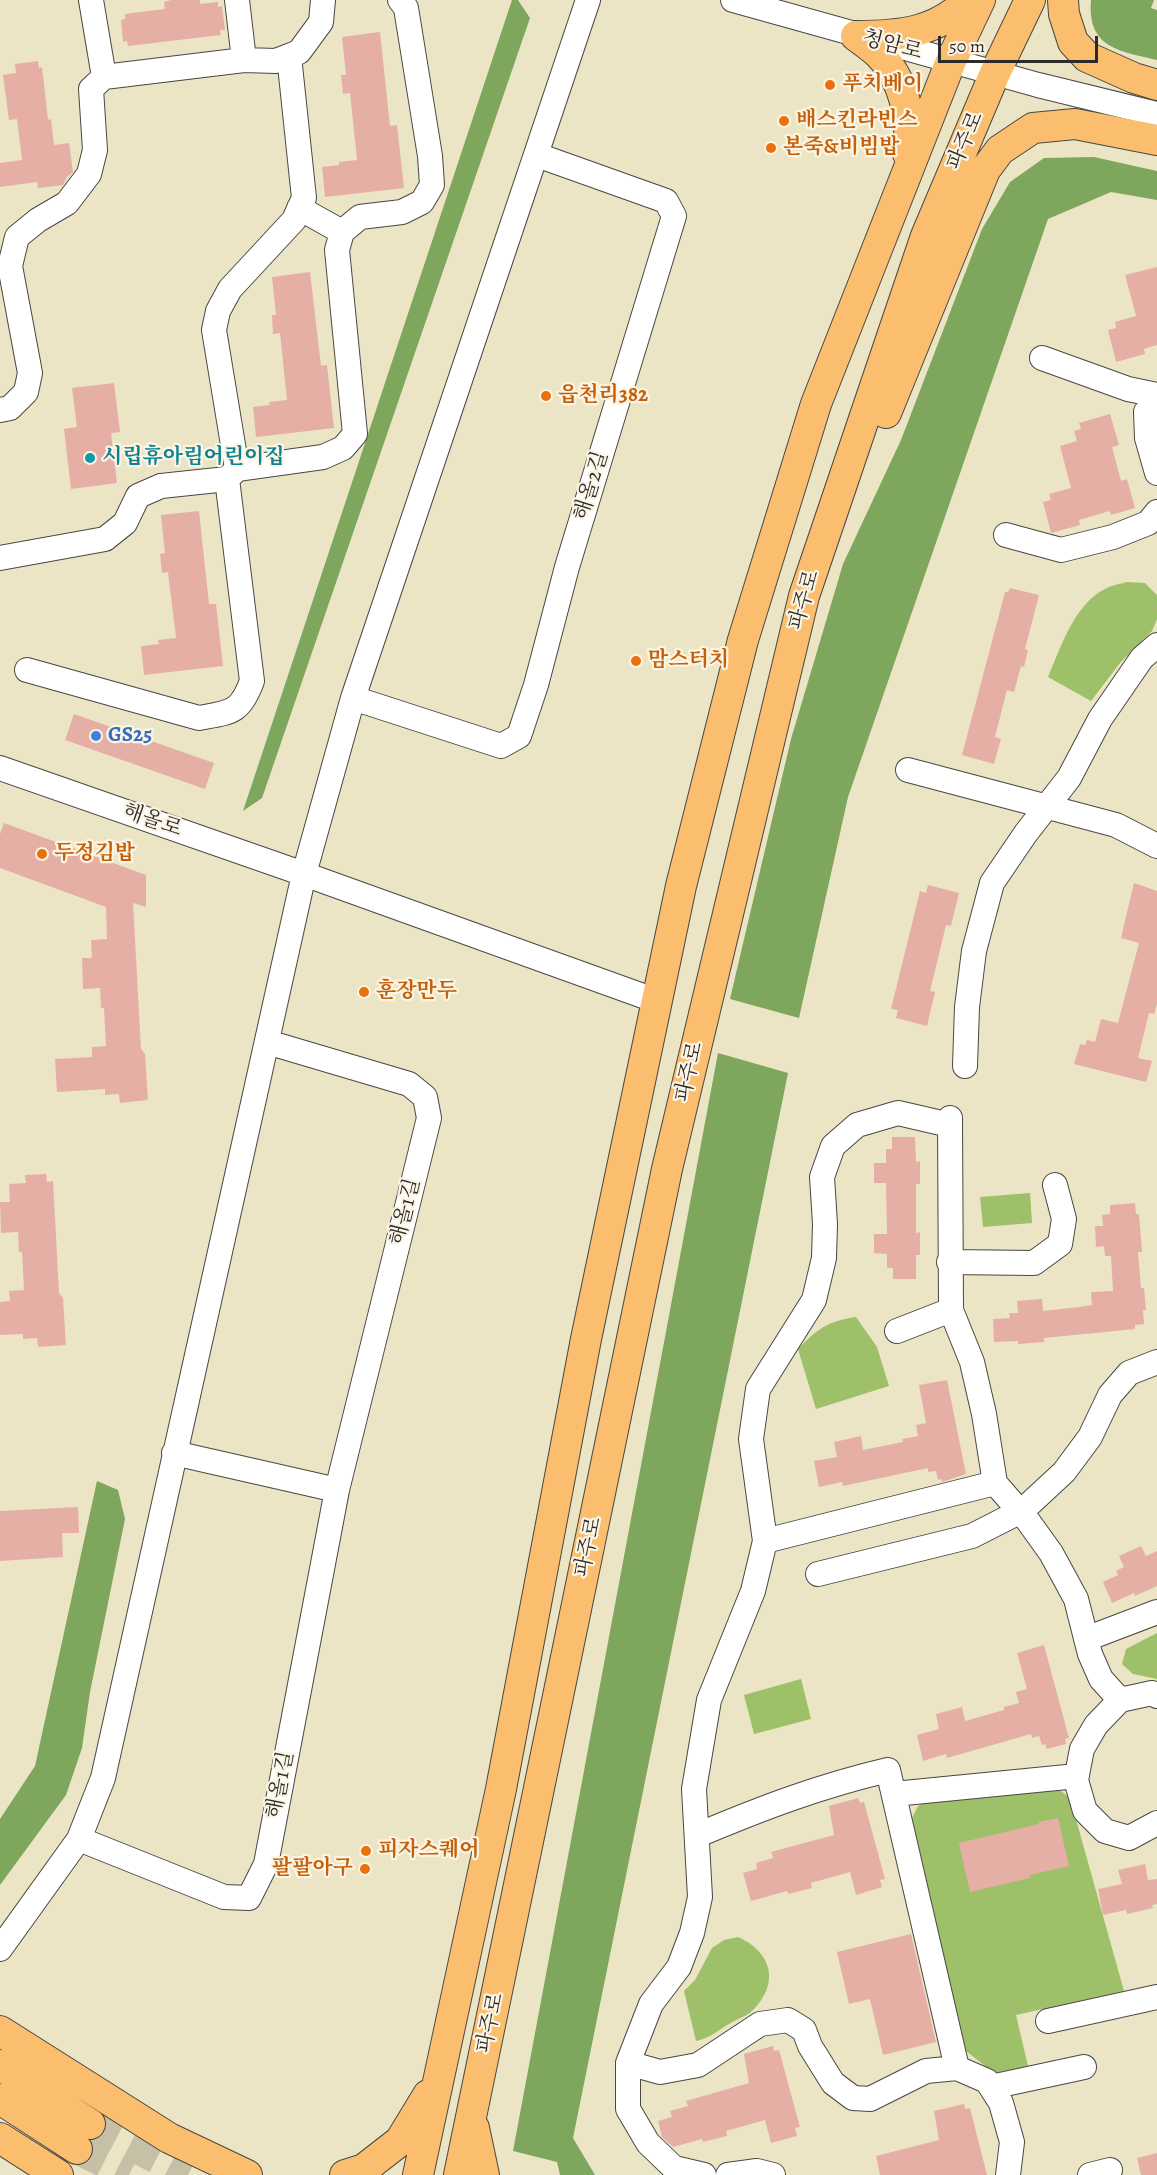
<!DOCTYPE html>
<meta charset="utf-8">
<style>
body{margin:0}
#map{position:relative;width:1157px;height:2175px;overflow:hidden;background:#ebe5c5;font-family:Alegreya,serif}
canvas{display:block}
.scale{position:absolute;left:938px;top:36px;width:160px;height:27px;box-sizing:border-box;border:3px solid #2b2b2b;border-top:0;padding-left:8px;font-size:18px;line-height:21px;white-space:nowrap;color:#2b2b2b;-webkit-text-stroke:4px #fcf5e5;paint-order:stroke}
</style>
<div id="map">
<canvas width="1157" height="2175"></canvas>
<div class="scale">50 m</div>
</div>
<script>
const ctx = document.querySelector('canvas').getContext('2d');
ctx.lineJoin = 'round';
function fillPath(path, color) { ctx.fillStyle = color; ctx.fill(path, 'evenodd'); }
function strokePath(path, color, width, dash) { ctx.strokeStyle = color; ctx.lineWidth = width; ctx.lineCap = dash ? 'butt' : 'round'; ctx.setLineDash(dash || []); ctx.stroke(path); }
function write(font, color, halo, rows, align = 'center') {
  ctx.font = font + ' Alegreya,"Noto Serif KR",serif'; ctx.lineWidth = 4.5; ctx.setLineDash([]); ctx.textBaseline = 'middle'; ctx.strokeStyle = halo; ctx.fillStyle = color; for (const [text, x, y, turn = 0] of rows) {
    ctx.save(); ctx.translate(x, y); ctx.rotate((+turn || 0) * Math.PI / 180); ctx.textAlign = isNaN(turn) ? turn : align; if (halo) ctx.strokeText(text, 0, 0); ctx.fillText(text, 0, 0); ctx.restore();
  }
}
const green = new Path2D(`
 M1127,582L1145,583L1157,595V619L1152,631L1120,663L1091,701L1048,677C1060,649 1075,603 1105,589C1112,585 1120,584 1127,582Z
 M1030,1193L1032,1223L983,1227L980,1197Z
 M856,1317L877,1347L889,1386L816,1409L798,1349C817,1329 828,1321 856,1317Z
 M1157,1633V1679L1133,1674L1122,1664L1126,1649Z
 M801,1679L811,1719L754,1734L744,1695Z
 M1057,1788L1070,1798L1124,1991L1016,2015L1028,2066L994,2073L966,2051L912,1818L918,1806L931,1800Z
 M738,1937C772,1952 780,1983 753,2010C746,2017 736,2019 729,2024C717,2031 710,2038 696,2041L684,1991L695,1980L712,1948L724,1940Z`);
const forest = new Path2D(`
 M512,0H518L530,18L262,798L243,811Z
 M1091,0H1154L1151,8L1157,10V60C1119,51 1087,48 1091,0Z
 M1094,157L1157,171V200L1111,192L1048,219L848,797L799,1018L730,999L791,739L843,564L901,440L982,229L1010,182L1044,158Z
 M718,1053L788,1073L573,2138L595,2175H560L557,2162L513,2151Z
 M97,1481L118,1490L125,1519L90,1692L82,1748L66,1795L0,1885V1819L35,1766Z`);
const building = new Path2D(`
 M171,0H200V4L218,2V7L222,6L225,30H220L221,35L128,46L127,41L123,42L121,20L125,19V14L165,9L164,2Z
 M380,32L390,126L397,125L404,188L325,197L322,167L339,165V162L357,160L350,93L343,94L341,75H346L342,37Z
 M38,61L39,68L42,67L48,120L51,119L54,145L69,143L73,172L67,177L63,185L38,188L37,182L0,187V163L22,160L17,119L9,120L3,75L16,73L15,64Z
 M1157,267V345L1144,349L1145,354L1116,362L1108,330L1116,328L1115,322L1136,316L1125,275Z
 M310,272L321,366L327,365L334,428L256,437L253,407L270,405L269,402L287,400L280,333L273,334L272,315H276L272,277Z
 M114,383L120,432L111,433L117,483L71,489L64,429L77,427L72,388Z
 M1110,414L1119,445L1112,447L1121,481L1127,479L1135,508L1111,515L1110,511L1079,520L1080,525L1051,533L1043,502L1051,500L1049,494L1071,488L1060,446L1077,441L1074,431L1081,429L1079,423Z
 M199,511L209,604H216L223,666L144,675L141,646L159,644L158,640L176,638L168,572L162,573L160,554L165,553L161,515Z
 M1010,588L1039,595L1025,649L1028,650L1024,667L1021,666L1014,692L1007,690L995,737L1001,739L994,764L962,755L1005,592H1008Z
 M74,714L214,763L205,789L65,740Z
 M4,823L146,875V907L133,903L141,1049L145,1054L148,1100L120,1103L119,1094L105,1095V1089L57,1092L55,1059L92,1057V1047L106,1046L104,1008H101L100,988L83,989L82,958H92L91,940L107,939L106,907L0,868V834Z
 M1134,883L1157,891V1004L1154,1014L1149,1013L1138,1058L1152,1061L1146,1082L1074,1064L1080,1044L1085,1045L1087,1040L1095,1042L1101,1019L1118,1023L1139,943L1121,938Z
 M928,885L959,893L951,926L946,925L930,991L935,992L927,1026L896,1018L898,1010L891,1009L920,891L926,893Z
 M892,1137H915L916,1162L920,1161V1184H916V1233L920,1232V1255H916V1279H893V1268H887V1254L874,1253V1234H887L886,1183H874V1163H886V1149H892Z
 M46,1174L47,1182L53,1181L59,1293L63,1298L66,1345L38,1347L37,1338L23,1339V1334L0,1335V1302L10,1301L9,1291L24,1290L22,1252H19L18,1232L1,1233L0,1202H10L9,1184L26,1183L25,1175Z
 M1135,1203L1136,1214H1139L1142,1252H1138L1141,1288H1144L1146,1310H1143L1144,1324L1135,1325V1329L1044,1338V1342L1018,1344V1341L994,1342L993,1319L1010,1318L1009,1313H1018L1017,1301L1042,1299L1043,1311L1079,1307L1092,1305L1091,1292L1113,1291L1111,1256H1105L1104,1246L1096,1247L1095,1226H1103L1102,1215L1110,1214V1205Z
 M947,1380L966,1474L942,1482V1479L938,1480L936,1471L928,1472V1468L843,1486L842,1482L819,1487L814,1461L837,1457L834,1442L861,1436L863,1450L903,1442L902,1439L918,1436L916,1425L926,1423L919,1385Z
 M78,1507L79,1533H62L63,1557L0,1561V1511Z
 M1141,1546L1146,1556L1157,1551V1586L1135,1596L1134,1593L1112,1603L1103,1582L1118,1575L1116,1571L1124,1567L1119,1556Z
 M1044,1645L1069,1738L1065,1739L1066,1744L1047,1749L1045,1744L1042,1745L1039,1736L1032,1738L1031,1734L947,1758L946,1754L923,1761L917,1735L939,1729L936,1714L962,1707L965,1721L1004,1710V1707L1019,1703L1016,1692L1027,1689L1017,1653Z
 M858,1798L860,1803L864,1802L885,1879L880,1880L882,1887L856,1895L850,1872L811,1883L812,1888L788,1894L787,1891L751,1901L743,1873L757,1869L756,1863L773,1858L771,1852L834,1835L829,1806Z
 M1058,1818L1069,1866L1030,1875V1878L970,1892L959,1843L1039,1824V1822Z
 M1145,1864L1148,1880L1157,1879V1904L1152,1905L1153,1908L1127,1914L1126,1910L1103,1915L1098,1889L1122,1884L1118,1870Z
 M911,1934L936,2042L883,2055L870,1999L849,2004L837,1952Z
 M773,2046L774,2051L779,2050L800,2127L795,2128L797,2136L771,2143L765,2120L726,2131L727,2136L703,2142L702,2139L673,2147L662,2137L658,2121L672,2117L670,2111L688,2106L686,2101L749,2083L744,2054Z
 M964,2104L965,2109L970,2108L987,2175H880L876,2156L939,2140L934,2111Z
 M1157,2153V2175H1141L1137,2158Z`);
const majorTunnel = new Path2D(`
 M90,2124L188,2175
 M77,2149L129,2175`);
const minor = new Path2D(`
 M91,0L104,77
 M237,0L244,60
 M733,0L1038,85L1157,114
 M299,208L342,232
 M1042,358L1128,389L1157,395
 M0,410L10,408L26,392L30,373L10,266L17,237L38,220L67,203L89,174L95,150L91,89L104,77L244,60L276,61L289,56L299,52L321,22L323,0
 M1146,412L1147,438L1157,473
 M237,469L214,330L218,311L230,289L294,220L304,198L289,56
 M1006,535L1061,550L1113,537L1148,523L1157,512
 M0,558L105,539L125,523L138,496L161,486L227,479L237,469L323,457L343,448L355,434L337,250L342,232L360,217L402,212L422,202L432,185L430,156L406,8L400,0
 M27,670L199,718C232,712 240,713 252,681L227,479
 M353,698L501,746L519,736L536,685L567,567L674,216L666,201L537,155
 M0,768L304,874L657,1001
 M908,770L1116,825L1157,846
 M965,1066L967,1007L974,951L992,883L1026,833L1069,778L1100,719L1142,658L1157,645
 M950,1118L951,1310L972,1362L984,1414L995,1483L1028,1521L1051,1553L1076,1599L1090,1654L1101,1679L1120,1700
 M949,1262L1034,1263L1060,1244L1064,1219L1055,1185
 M897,1331L951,1310
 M174,1453L337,1490
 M765,1541L995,1483
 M818,1574L972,1536L1023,1510L1064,1472L1090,1437L1110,1395L1129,1373L1157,1362
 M1086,1639L1157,1612
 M1157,1696L1152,1693L1120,1700L1096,1725L1082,1749L1076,1780L1085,1811L1105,1831L1129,1838L1157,1823
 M894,1794L1077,1776
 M698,1835C762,1808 820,1786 888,1770L957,2068
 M79,1839L224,1897L249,1898L266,1864L337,1490L429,1118L425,1097L409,1084L267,1042
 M0,1949L79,1839L103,1778L304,874L353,698L588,0
 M1048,2021L1157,1997
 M628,2063L660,2072L698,2065L760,2024L788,2020L804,2030L810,2046L833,2083L853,2098L870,2099L926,2071L957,2068L987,2081L1001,2103L1012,2142L1008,2175
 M991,2087L1084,2067
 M704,2175L674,2168L648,2143L628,2109V2063L651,2004L679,1967L692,1933L700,1897L694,1789L709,1700L753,1591L765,1541L751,1439L758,1389L814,1300L824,1258L825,1224L822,1177L833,1146L857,1125L898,1113L950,1125
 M728,2175L757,2171L773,2175
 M1090,2175L1110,2170`);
const major = new Path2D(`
 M1063,0L1064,14L1073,42L1087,57L1134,78L1157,85
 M856,36C863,41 871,47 878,53C904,79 913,119 908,154
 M856,36C900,36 936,33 969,0
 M886,413L985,170L1000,150L1033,128L1075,124L1157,140
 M0,2031L169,2138L247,2175
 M0,2065L90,2124
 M0,2099L77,2149
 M474,2128L484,2175
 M0,2138L58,2175
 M345,2175L364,2169L400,2141L428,2095
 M418,2175L501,1789L586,1339L681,886L743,640L816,404L951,61L980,0
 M459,2175L667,1169L804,596L926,236L995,73L1030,0`);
const markers = [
 [830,85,6,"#e8710a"],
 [784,121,6,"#e8710a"],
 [771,148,6,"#e8710a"],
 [546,396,6,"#e8710a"],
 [90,458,6,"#0f9aa8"],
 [636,661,6,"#e8710a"],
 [96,736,6,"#3f7fe0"],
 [42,854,6,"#e8710a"],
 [364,992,6,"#e8710a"],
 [366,1851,6,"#e8710a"],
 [365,1869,6,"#e8710a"]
];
const streetNames = [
 ["청암로",892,46,15],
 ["파주로",966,141,-67],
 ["해올2길",592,486,-73],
 ["파주로",805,600,-74],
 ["해올로",152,821,19],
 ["파주로",690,1072,-77],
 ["해올1길",406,1212,-76],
 ["파주로",589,1547,-78],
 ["해올1길",281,1785,-79],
 ["파주로",491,2023,-78]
];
const foodNames = [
 ["푸치베이",842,85],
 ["배스킨라빈스",796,121],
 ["본죽&비빔밥",783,148],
 ["읍천리382",558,396],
 ["맘스터치",648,661],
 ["두정김밥",54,854],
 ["훈장만두",376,992],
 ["피자스퀘어",378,1851],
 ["팔팔아구",353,1869,"right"]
];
const cultureNames = [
 ["시립휴아림어린이집",102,458]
];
const shopNames = [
 ["GS25",108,736]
];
fillPath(green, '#9dc069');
fillPath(forest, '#7ea65d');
fillPath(building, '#e6afa5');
strokePath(majorTunnel, '#c5c0a6', 30, [30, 15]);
strokePath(minor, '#484742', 26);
strokePath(major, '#484742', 32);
strokePath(minor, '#fff', 24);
strokePath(major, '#fabe6e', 30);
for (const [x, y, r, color] of markers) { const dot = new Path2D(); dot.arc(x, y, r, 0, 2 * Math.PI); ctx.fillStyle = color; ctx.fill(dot); strokePath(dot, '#fcf5e5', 2); }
write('21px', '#2b2b2b', '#fcf5e5', streetNames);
write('bold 21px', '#c56008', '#fcf5e5', foodNames, 'left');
write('bold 21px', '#0d838f', '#fcf5e5', cultureNames, 'left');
write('bold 21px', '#366cbe', '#fcf5e5', shopNames, 'left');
</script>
